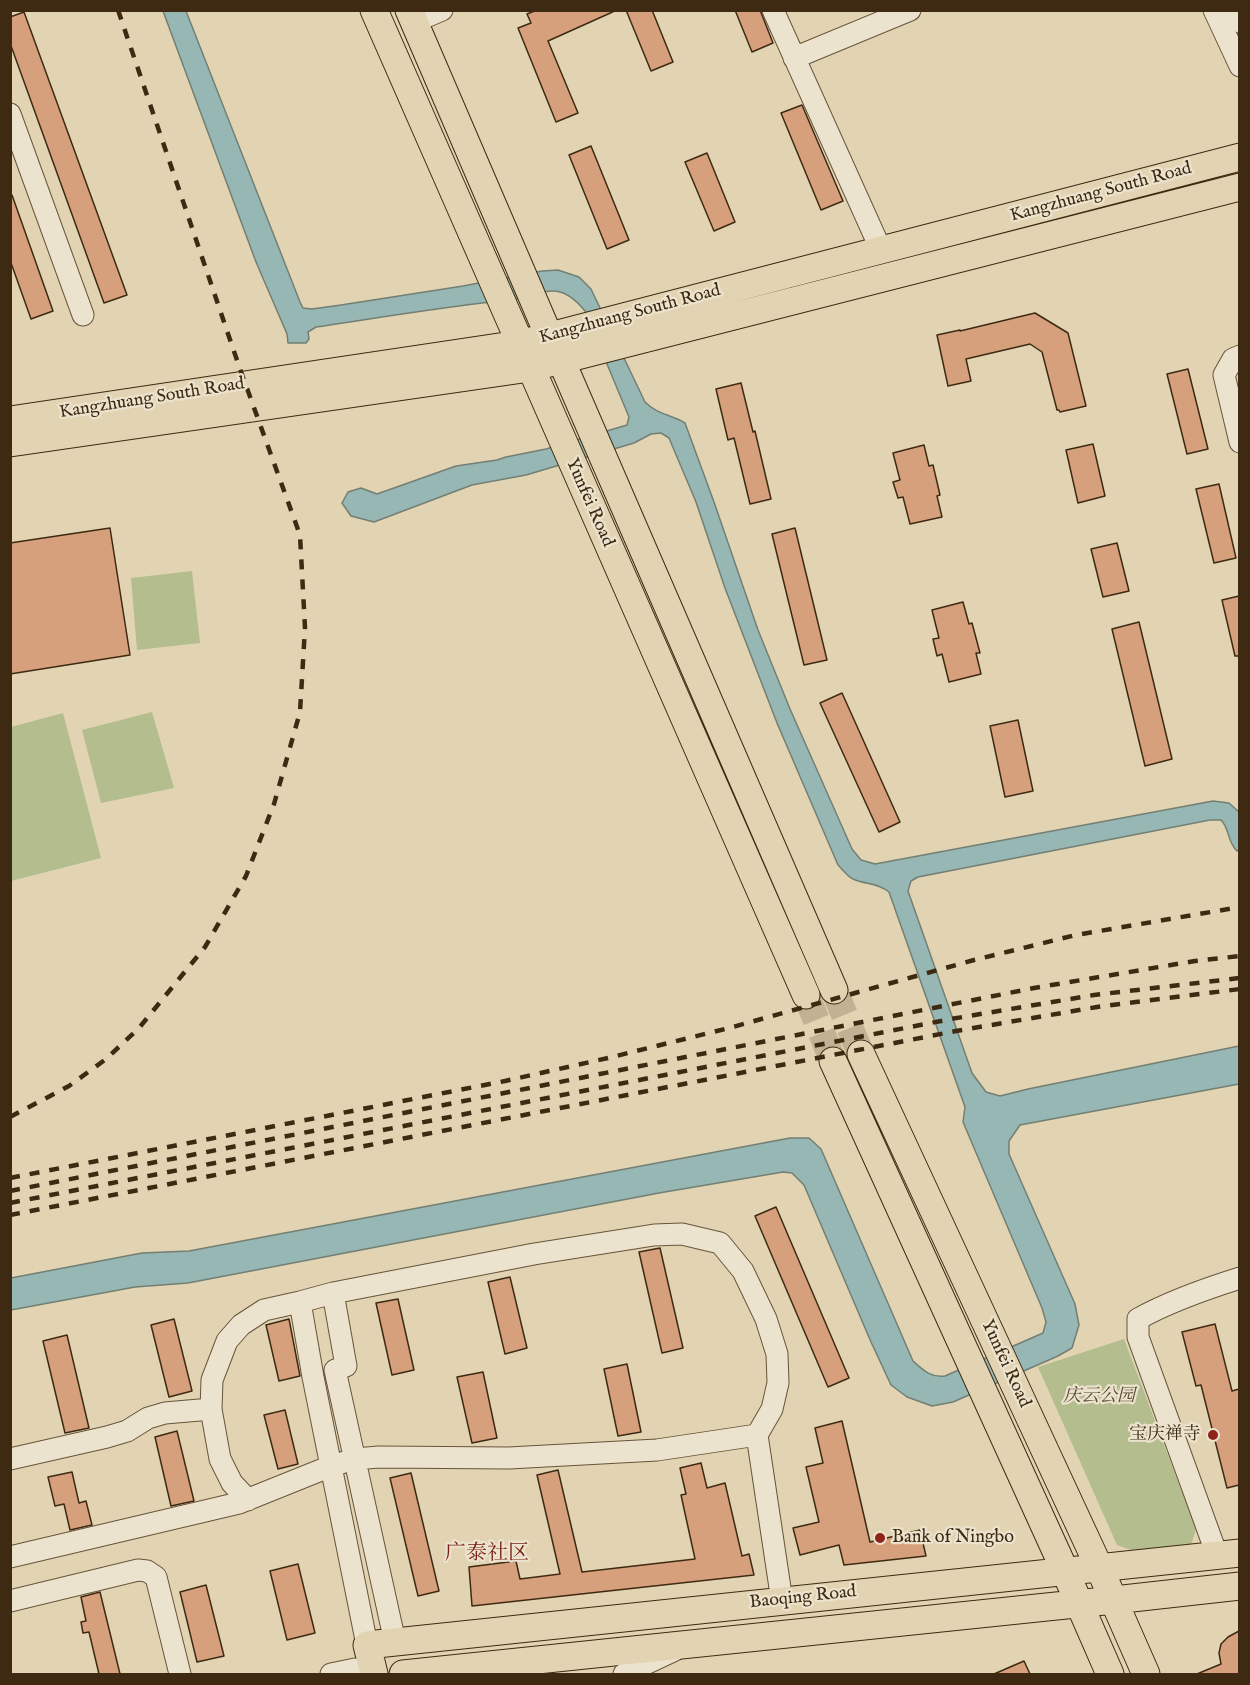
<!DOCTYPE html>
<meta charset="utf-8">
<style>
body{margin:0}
#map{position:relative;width:1250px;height:1685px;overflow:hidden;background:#e2d4b3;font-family:"IM FELL English",serif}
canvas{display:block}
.frame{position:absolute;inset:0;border:12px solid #3e2a12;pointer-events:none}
</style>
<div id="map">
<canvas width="1250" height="1685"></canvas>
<div class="frame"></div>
</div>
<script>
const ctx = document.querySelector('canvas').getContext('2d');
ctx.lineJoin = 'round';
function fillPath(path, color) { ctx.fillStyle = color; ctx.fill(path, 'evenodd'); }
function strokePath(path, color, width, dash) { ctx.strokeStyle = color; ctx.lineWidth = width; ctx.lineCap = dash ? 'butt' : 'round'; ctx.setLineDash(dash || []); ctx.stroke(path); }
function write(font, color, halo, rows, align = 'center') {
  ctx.font = font + ' "IM FELL English","Noto Serif SC",serif'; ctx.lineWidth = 4.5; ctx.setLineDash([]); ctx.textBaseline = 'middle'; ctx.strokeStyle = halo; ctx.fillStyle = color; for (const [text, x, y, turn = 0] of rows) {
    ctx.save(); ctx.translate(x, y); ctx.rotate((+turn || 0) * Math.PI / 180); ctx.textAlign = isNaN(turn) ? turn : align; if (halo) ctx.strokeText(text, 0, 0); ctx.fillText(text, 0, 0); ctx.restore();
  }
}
const green = new Path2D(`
 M192,571L200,643L137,650L131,578Z
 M152,712L174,788L101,803L82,730Z
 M63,713L101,858L11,881V727Z
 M1124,1339L1196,1529L1191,1545L1131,1550L1117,1545L1038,1367Z`);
const water = new Path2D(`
 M163,11H186L300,302L303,308L312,309L341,305L463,286L542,271L558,270L579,277L591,289L645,402C658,415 670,414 685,423L714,502L758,630L790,709L852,849L861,860L875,864L1213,801L1229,803L1239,812V850L1237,851C1227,842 1230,829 1221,820H1210L918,877L911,881L908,891L972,1073L986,1092L1000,1096L1028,1089L1239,1046V1084L1020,1125L1009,1141V1154L1075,1304L1079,1325L1072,1348L1058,1356L953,1402L932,1406L907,1397L891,1385L871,1342L804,1185L792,1173L783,1172L659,1193L188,1283L135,1287L11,1310V1278L142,1253L189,1251L790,1138H809L821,1149L913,1361C923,1370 931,1378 945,1376L1043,1333L1046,1322L1042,1308L963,1122L965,1107L889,892C876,882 866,885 853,879C847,876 843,870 838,865L777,723L725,588L696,502L669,438L661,433L651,434L634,443L526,475L472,485L374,522L351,516L342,503L348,492L361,488L377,494L456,466L497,460L506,457L546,449L627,425L629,417L585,311C577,301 565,290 551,291C539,292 528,297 516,299C449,306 383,317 316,327L308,332L309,339L306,343H288L287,334L256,262Z`);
const building = new Path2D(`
 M537,10H617L548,41L578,113L556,122L518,28L531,23L527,14Z
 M626,10H652L673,62L651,71Z
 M735,10H760L773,43L752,52Z
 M24,12L127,295L104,303L10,43V17Z
 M802,105L843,201L821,210L781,113Z
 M591,146L629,240L607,249L569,155Z
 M707,153L735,222L714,231L685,162Z
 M10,195H12L53,311L31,319L10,260Z
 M1035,313L1068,333L1086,406L1060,412L1059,410H1057L1042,352L1030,344L966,359L971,381L948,386L937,335L960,330V331Z
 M1188,369L1208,449L1187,454L1167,374Z
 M741,383L753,432L755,431L771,499L750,504L734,438L728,440L716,389Z
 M1093,444L1105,496L1078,503L1066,450Z
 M924,445L929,466L933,465L940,495L937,496L942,517L910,524L903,497L898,498L893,482L900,480L893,453Z
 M1219,484L1236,558L1214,563L1196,489Z
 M110,528L130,655L10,674V543Z
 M795,528L827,660L804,665L772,534Z
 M1117,543L1129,591L1103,597L1091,549Z
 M1239,596V656H1235L1222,600Z
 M963,602L969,624L972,623L980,653H976L981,674L949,682L942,654L937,656L933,639L939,638L932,610Z
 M1139,622L1172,759L1145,766L1112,629Z
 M842,693L900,822L879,832L820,703Z
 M1018,720L1033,791L1005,797L990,726Z
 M776,1207L849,1378L828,1387L755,1216Z
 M660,1248L683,1348L662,1353L639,1252Z
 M510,1277L527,1348L505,1354L488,1282Z
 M398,1299L414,1370L392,1375L376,1303Z
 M174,1319L192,1391L169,1397L151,1325Z
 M289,1319L300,1376L279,1381L266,1325Z
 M1215,1324L1232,1391L1239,1389V1485L1227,1488L1201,1385L1196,1386L1182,1332Z
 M67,1335L89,1428L65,1433L43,1341Z
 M627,1364L641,1432L618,1436L604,1369Z
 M483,1372L497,1438L472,1443L457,1377Z
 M285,1410L298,1464L278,1469L264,1415Z
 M842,1421L870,1542L920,1530L926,1556L844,1565L839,1545L800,1555L793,1528L819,1522L806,1467L823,1463L815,1428Z
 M177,1431L194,1501L171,1506L155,1437Z
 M701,1463L707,1488L725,1483L742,1556L749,1554L754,1575L472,1606L469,1567L516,1561L520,1579L560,1574L537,1475L558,1470L582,1572L695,1559L681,1495L686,1494L680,1468Z
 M72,1472L79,1503L86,1501L92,1525L70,1530L64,1504L55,1506L48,1477Z
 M411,1473L439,1591L418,1596L390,1478Z
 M298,1564L315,1633L287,1640L270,1571Z
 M206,1585L224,1656L197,1662L180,1592Z
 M100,1592L120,1674H99L89,1632L83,1633L81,1622L86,1621L81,1597Z
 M1239,1631V1674H1197L1221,1664L1219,1653L1221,1644L1228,1637Z
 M1024,1661L1030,1674H994Z`);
const majorTunnel = new Path2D(`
 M834,990L861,1054
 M806,995L833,1061`);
const minor = new Path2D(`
 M773,10L881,250
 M1214,10L1240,66
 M1234,10L1240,22
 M414,22L442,10
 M794,58L910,10
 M10,114L83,315
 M1240,356L1233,359L1224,375L1240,442
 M333,1293L534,1254L654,1235L682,1234L720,1243L743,1271L766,1319L777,1354L778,1383L772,1409L757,1435L782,1601
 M10,1459L107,1437L127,1431L148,1418L165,1413L211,1409
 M248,1500L232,1483L220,1459L211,1409L212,1380L227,1341L241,1325L264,1310L300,1302
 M1217,1555L1138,1337V1319C1170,1301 1205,1289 1240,1278
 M10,1557L239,1503L331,1466L355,1459L379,1457L509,1458L657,1450L757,1435
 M10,1601L138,1570L147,1571L156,1577L180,1674
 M367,1645L313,1377L300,1302L333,1293L346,1366L335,1370L395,1642
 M331,1674L355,1669L370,1674
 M624,1674L675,1650`);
const major = new Path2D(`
 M374,10L806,995
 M409,10L549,336L561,360L834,990
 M10,420L519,344L1240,157
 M10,443L530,368L1240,187
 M861,1054L1099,1567L1146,1674
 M833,1061L1065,1571L1110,1674
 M374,1674L367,1645L1240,1553
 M403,1674L1114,1600L1240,1586`);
const rail = new Path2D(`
 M10,1117L69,1086L106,1059L139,1028L205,947L246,876L274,804L300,712L305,628L300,535L240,369L118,10
 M10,1178L505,1081L608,1058L729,1028L974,960L1076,935L1240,907
 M10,1191L1034,988L1195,961L1240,956
 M10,1203L951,1019L1094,995L1240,978
 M10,1215L956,1031L1097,1007L1240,989`);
const markers = [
 [1213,1435,6,"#8f2418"],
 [880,1538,6,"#8f2418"]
];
const streetNames = [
 ["Kangzhuang South Road",1101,193,-15],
 ["Kangzhuang South Road",630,315,-15],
 ["Kangzhuang South Road",152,399,-9],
 ["Yunfei Road",589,503,66],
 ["Yunfei Road",1005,1364,65],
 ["Baoqing Road",803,1598,-6]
];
const parkNames = [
 ["庆云公园",1099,1397]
];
const poiNames = [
 ["宝庆禅寺",1201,1435],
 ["Bank of Ningbo",892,1538,"left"]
];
const quarterNames = [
 ["广泰社区",487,1555]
];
fillPath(green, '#b3bd8d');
fillPath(water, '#96b7b4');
strokePath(water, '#737f73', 1.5);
fillPath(building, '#d6a07c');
strokePath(building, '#3e2a12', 1.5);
strokePath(majorTunnel, '#c1b293', 27, [27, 14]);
strokePath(minor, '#67543a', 23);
strokePath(major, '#3e2a12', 29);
strokePath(minor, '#ece3ce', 21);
strokePath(major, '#e2d4b3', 27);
strokePath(rail, '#3e2a12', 4.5, [10, 10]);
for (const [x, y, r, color] of markers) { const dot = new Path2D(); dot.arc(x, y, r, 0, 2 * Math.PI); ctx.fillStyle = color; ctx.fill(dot); strokePath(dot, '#ece3ce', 2); }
write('18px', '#3e2a12', '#ece3ce', streetNames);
write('italic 18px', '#55472b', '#ece3ce', parkNames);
write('18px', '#3e2a12', '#ece3ce', poiNames, 'right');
write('21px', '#7a1f14', '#ece3ce', quarterNames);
</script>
